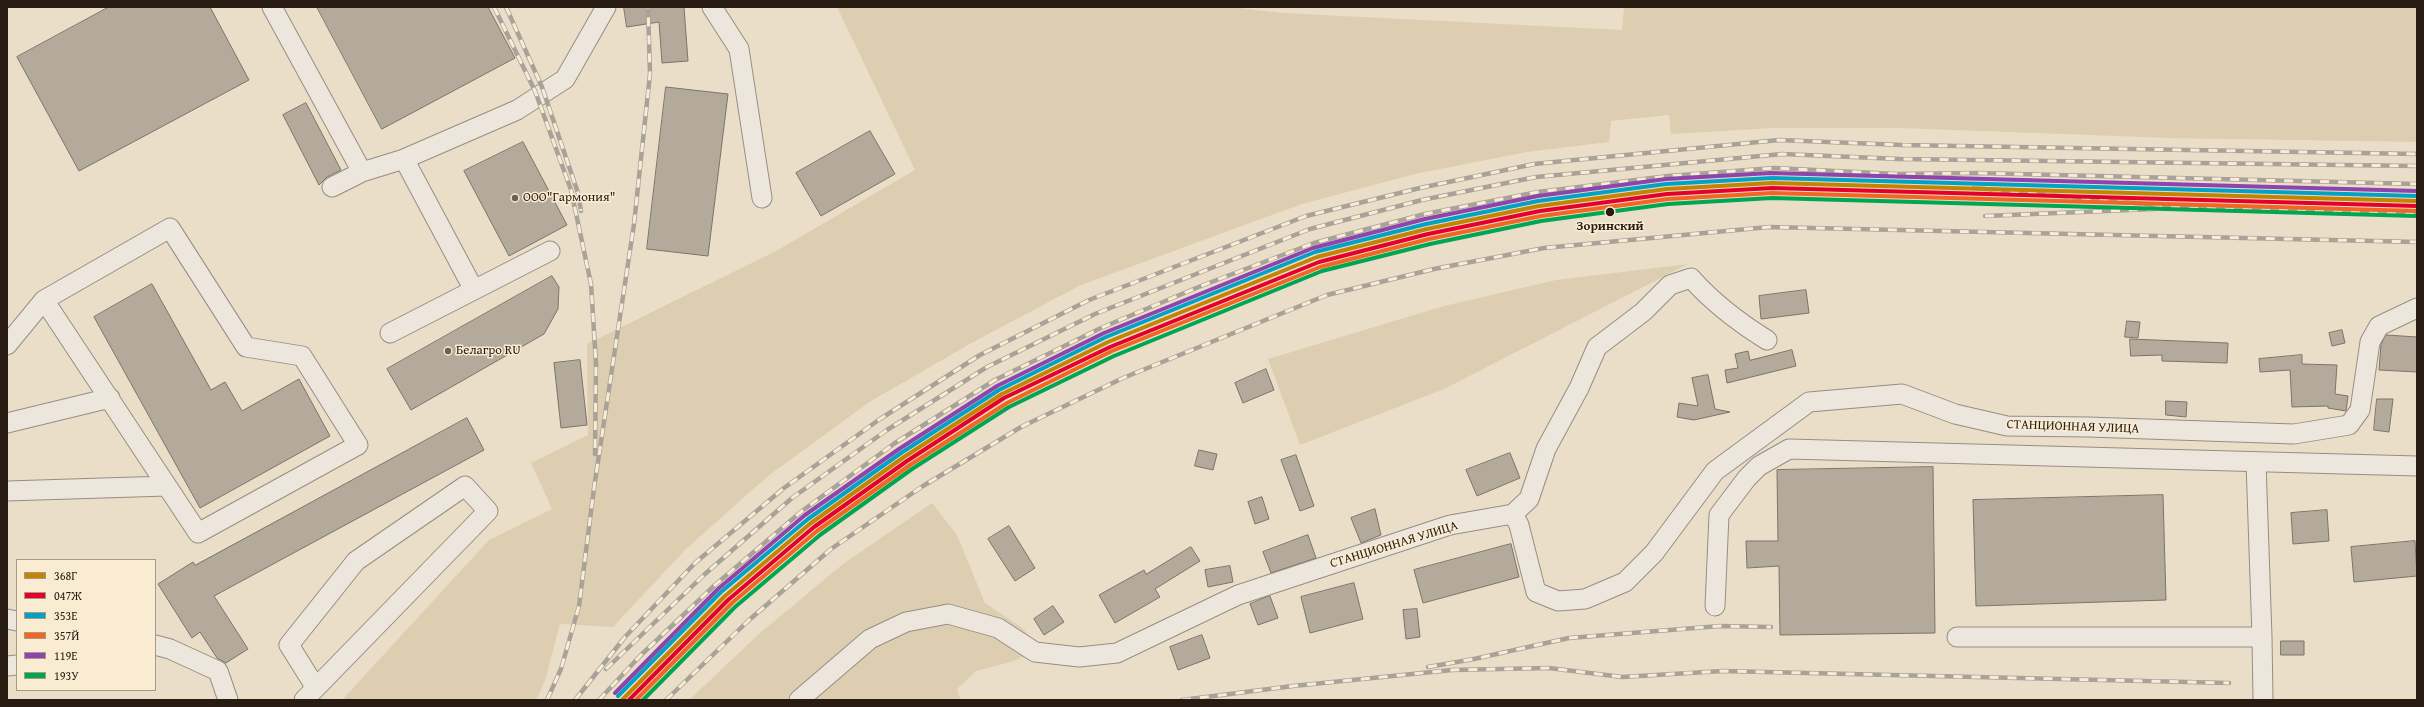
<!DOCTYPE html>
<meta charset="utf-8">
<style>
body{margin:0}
#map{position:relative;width:2424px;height:707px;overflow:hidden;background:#eadec9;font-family:"Gentium Book Plus",serif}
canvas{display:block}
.frame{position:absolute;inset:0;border:8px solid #281c12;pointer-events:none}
.legend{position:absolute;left:16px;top:559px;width:140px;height:132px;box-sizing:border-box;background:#faecd3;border:1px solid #a69986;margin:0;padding:5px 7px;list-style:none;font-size:12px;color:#281c12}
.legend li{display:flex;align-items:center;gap:8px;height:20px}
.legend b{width:20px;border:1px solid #a69986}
</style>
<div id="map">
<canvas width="2424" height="707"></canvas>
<div class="frame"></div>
<ul class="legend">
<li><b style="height:5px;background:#c38404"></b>368Г</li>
<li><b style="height:5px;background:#e4002b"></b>047Ж</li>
<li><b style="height:5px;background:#02a2c5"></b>353Е</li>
<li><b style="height:5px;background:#f26522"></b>357Й</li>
<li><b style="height:5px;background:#8e44ad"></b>119Е</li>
<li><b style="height:5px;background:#00a651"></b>193У</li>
</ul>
</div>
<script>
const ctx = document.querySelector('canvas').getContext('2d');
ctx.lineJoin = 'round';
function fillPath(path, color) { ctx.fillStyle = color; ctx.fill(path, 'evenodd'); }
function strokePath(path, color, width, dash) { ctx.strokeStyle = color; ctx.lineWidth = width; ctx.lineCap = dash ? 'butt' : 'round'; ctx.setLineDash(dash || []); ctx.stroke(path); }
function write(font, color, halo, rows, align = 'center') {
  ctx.font = font + ' "Gentium Book Plus",serif'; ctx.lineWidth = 3; ctx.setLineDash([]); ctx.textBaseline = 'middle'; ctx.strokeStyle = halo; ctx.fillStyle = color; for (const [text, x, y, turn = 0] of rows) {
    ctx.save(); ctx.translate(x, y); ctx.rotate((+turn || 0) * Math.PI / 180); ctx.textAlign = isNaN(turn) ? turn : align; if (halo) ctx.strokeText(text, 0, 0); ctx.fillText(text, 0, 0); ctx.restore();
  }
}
const green = new Path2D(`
 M837,7H1229L1283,13L1622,30L1624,7H2417V142L2170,138L1900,128H1774L1671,134L1669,115L1611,121L1609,142L1527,152L1415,174L1302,204L1081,285L975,341L871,401L768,476L685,550L613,627L560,624L545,681L536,700H342L489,540L552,509L531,463L588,435L587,344L778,250L915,170Z
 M1688,264L1444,389L1300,445L1268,359L1444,306L1556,280Z
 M932,503L957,535L985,603L1021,627L1041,648L1014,661L976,671L957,689L961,700H689L759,634L843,564Z`);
const building = new Path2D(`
 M109,7H210L249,80L79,171L17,57Z
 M317,7H488L515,58L382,129Z
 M624,7H684L688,61L662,63L659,22L627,27Z
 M666,87L728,94L708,256L647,249Z
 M306,103L341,170L327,177L319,185L283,115Z
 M870,131L895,174L821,216L796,173Z
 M523,142L567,225L509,256L464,171Z
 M552,276L559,287L558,309L544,334L411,410L387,369Z
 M152,284L211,390L225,382L242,411L299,379L330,436L200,508L94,317Z
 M1806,290L1809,313L1761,319L1759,296Z
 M2127,321L2140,322L2138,338L2125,337Z
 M2342,330L2345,343L2332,346L2329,333Z
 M2386,335L2417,337V372L2379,370L2381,345Z
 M2130,339L2228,343L2227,363L2162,361V355L2131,356Z
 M1792,350L1796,366L1727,383L1725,370L1738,368L1735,354L1748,351L1750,360Z
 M2302,355V364L2337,365L2335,394L2348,396L2346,411L2328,408V406L2292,407L2290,370L2260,372L2259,359Z
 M580,360L587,425L561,428L554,363Z
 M1266,369L1274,390L1243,403L1235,383Z
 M1708,375L1715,409L1730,412L1694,420L1677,417L1679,403L1698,406L1692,378Z
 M2377,399H2393L2389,432L2374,430Z
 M2166,401L2187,402L2186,417L2166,415Z
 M467,418L484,450L214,596L248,649L226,663L217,658L200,632L192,638L158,584L193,562L195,565Z
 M1199,450L1217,454L1213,470L1195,466Z
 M1510,453L1520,478L1477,496L1466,470Z
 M1296,455L1314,506L1300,511L1281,460Z
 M1933,467L1935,633L1780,635L1779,566L1747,568L1746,541H1778L1777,470Z
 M2163,495L2166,600L1976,606L1973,500Z
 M1262,497L1269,519L1255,524L1248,502Z
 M1375,509L1381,535L1361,543L1351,518Z
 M2327,510L2329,541L2293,544L2291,513Z
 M1009,526L1035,568L1015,581L988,539Z
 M1308,535L1316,558L1271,573L1263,552Z
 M2415,541L2417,576L2354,582L2351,547Z
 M1511,544L1519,577L1423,603L1414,570Z
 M1191,547L1200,561L1155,589L1160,597L1115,623L1099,595L1144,570L1146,574Z
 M1230,566L1233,582L1208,587L1205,570Z
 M1354,583L1363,619L1310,633L1301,597Z
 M1270,596L1278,618L1258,625L1250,604Z
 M1053,606L1064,622L1044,635L1034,619Z
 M1417,609L1420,637L1406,639L1403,610Z
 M1202,635L1210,658L1178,670L1170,647Z
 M2281,641H2304V655H2281Z`);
const minor = new Path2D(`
 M272,7L362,172
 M712,7L739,49L762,198
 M404,159L474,290
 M332,187L362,172L404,159L517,110L565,79L606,7
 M170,228L246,347L302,356L358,445L198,533L44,300Z
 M390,333L550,251
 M7,345L44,300
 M7,423L110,398
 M7,491L167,486
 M1513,514L1529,499L1546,449L1579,388L1597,347L1643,312L1670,285L1691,278C1714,304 1738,322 1767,340
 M1715,606L1719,515L1747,478L1759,466L1789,449L2417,466
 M7,619L17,621
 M1957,637H2262L2256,462
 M2262,637L2263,700
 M155,645L170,649L218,671L228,700
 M7,666L17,665
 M304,700L488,511L465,486L356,561L289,645L316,688
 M799,700L870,639L906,622L948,614L998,628L1035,652L1079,657L1117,653L1238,595L1450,525L1513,514L1519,525L1536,592L1558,601L1585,599L1625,582L1654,553L1715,471L1809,402L1902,394L1955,414L2007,426L2088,427L2294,434L2349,425L2360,410L2370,342L2379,326L2417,308`);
const rail = new Path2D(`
 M494,7L535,91L571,190L591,284L596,364L595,454
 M506,7L542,87L578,193L581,211
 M1974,188L2188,208L2417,214
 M1985,216L2154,209
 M1428,667L1474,659L1569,638L1720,626L1771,627
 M606,669L705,574L792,498L887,430L987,367L1095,314L1310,229L1422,200L1536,177L1782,154L1900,159L2417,166
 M547,700L561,669L579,606L594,488L634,224L650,74L648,7
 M575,700L625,637L695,563L784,488L880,419L980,355L1089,300L1306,216L1420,188L1534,164L1779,140L1902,145L2417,154
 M599,700L641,655L715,585L802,511L895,443L995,380L1101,328L1201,286L1314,243L1425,214L1538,192L1668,176L1774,168L1897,174L1977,173L2417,184
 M666,700L748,621L831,549L923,486L1021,427L1123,378L1327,295L1434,269L1544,248L1769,227L2417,242
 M1182,700L1293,686L1452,670L1549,668L1622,677L1723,671L2229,683`);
const rail1 = new Path2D(`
 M622,700L725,596L811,523L904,457L1002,394L1108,342L1317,257L1427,229L1539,206L1667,189L1772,183L2417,201`);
const rail2 = new Path2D(`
 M629,700L728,600L814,527L907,461L1004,398L1110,347L1319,262L1428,234L1540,211L1667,194L1772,188L2417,206`);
const rail3 = new Path2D(`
 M618,696L721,592L808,519L901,453L999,390L1106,337L1315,252L1426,224L1538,201L1666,184L1772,178L2417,196`);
const rail4 = new Path2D(`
 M636,700L732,603L817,531L910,465L1007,403L1112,351L1320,267L1429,239L1541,216L1668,199L1772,193L2417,211`);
const rail5 = new Path2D(`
 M615,693L718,589L805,515L899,449L997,386L1104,333L1313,248L1425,219L1538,196L1666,179L1771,173L2417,191`);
const rail6 = new Path2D(`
 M643,700L735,607L820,535L912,469L1009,407L1114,356L1322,271L1430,244L1541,221L1668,204L1772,198L2417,216`);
const markers = [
 [515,198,4,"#6c6052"],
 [1610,212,5,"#281c12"],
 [448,351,4,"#6c6052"]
];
const poiNames = [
 ["ООО\"Гармония\"",523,198],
 ["Белагро RU",456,351]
];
const stopNames = [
 ["Зоринский",1610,227]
];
const streetNames = [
 ["СТАНЦИОННАЯ УЛИЦА",2073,427,2],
 ["СТАНЦИОННАЯ УЛИЦА",1394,545,-17]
];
fillPath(green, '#deceb1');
fillPath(building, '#b3aa9c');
strokePath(building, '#7b7468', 1);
strokePath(minor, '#968e81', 21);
strokePath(minor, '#ede6dd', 19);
strokePath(rail, '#a8a299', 4.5);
strokePath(rail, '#faecd3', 3, [9]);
strokePath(rail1, '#c38404', 4);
strokePath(rail2, '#e4002b', 4);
strokePath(rail3, '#02a2c5', 4);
strokePath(rail4, '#f26522', 4);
strokePath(rail5, '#8e44ad', 4);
strokePath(rail6, '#00a651', 4);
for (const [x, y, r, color] of markers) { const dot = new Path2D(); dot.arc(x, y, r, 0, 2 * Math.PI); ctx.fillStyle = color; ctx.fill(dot); strokePath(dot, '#faecd3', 1.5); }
write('13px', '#281c12', '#faecd3', poiNames, 'left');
write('bold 13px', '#281c12', '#faecd3', stopNames);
write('13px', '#281c12', '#faecd3', streetNames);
</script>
